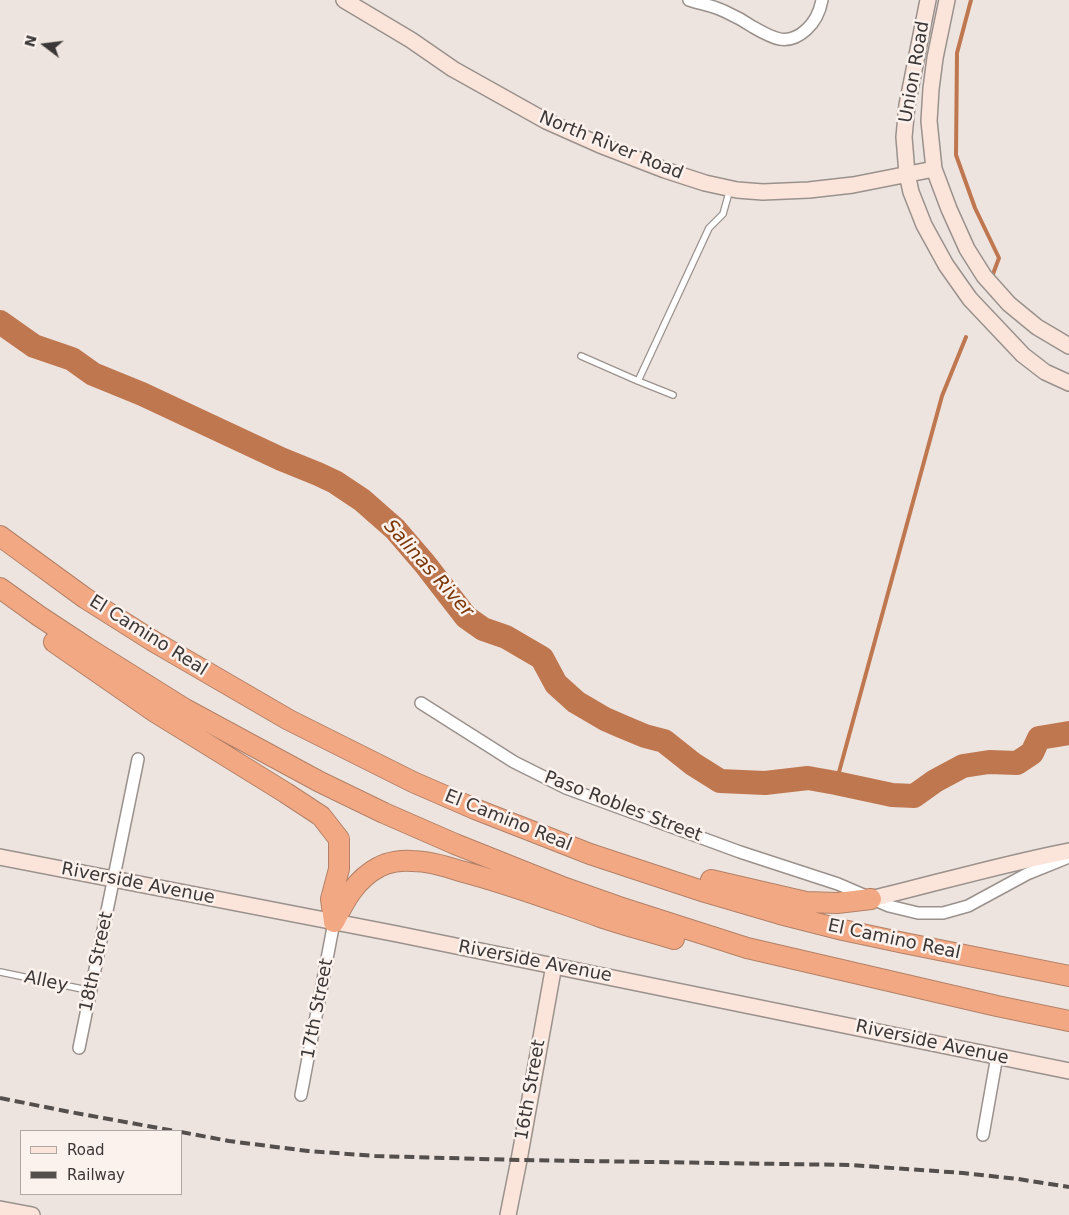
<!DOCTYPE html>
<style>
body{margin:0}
#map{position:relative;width:1069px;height:1215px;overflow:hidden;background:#eee4df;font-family:"DejaVu Sans",sans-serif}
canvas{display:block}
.legend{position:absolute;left:20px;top:1130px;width:162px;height:65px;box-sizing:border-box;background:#fbf1ed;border:1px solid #aea7a4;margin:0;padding:6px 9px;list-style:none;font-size:15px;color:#3b3736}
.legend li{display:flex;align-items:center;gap:10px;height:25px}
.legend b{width:25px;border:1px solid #aea7a4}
.north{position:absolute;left:20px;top:20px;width:50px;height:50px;-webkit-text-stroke:4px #fbf1ed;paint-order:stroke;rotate:285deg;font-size:14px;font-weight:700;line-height:20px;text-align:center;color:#3b3736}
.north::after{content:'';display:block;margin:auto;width:18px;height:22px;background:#3b3736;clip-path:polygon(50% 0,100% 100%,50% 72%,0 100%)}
</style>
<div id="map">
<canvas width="1069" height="1215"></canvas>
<ul class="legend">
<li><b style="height:6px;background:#fbe5da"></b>Road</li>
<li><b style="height:6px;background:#544f4d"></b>Railway</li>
</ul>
<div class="north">N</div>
</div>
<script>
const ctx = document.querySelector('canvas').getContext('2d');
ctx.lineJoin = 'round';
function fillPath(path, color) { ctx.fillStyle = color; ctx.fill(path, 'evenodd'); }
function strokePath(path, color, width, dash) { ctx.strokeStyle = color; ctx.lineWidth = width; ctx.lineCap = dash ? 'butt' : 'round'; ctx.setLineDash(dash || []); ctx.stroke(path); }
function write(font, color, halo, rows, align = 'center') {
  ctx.font = font + ' "DejaVu Sans",sans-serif'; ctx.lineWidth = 5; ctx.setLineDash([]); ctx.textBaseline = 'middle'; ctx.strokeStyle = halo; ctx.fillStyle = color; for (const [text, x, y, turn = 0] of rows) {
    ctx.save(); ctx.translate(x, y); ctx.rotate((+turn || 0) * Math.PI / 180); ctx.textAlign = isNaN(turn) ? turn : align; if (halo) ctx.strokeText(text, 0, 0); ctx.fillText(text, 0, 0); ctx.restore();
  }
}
const water = new Path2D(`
 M335,475H344L378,502L395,529L369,522L335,487Z`);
const stream = new Path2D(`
 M971,0L957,53L956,155L975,208L999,258L993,274
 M836,783L942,396L966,337`);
const river = new Path2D(`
 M0,322L34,346L72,359L93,374L142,394L281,459L318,474L335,482L362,500L395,529L425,564L466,617L483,629L506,637L542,658L556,684L576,702L605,719L621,726L645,736L664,741L693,764L720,781L765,783L808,778L836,783L892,795L914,796L935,781L963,766L989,762L1017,763L1032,753L1039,738L1069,733`);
const lane = new Path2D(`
 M581,356L638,381L709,228L723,214L730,189
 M638,381L673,395
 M0,972L92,991`);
const street = new Path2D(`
 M689,0C701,4 715,6 726,12C735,16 744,21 753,27C772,38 787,47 806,30C815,22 820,11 822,0
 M421,703L514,762L566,788L740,852L838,884L889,906L918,913H943L968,906L1027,874L1069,857
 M79,1048L138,759
 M301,1095L334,922
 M983,1135L997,1056`);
const secondary = new Path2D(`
 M344,0L411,40L453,69L546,121L600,145L665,170L705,183L737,190L763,192L809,190L853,185L934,169
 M928,0L907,105L904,137L907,174L911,192L924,225L946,265L970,299L1023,355L1045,372L1069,383
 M947,0L935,58L931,89L929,121L934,169L949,209L967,249L984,276L1009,304L1037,327L1069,346
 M0,857L397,934L1069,1071
 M871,899C937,883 1002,864 1069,851
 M0,1209L32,1215
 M508,1215L519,1160L554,965`);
const highway = new Path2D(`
 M0,536L85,598L153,641L289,720L413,782L475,809L590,854L705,892L780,914L843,930L904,943L1069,976
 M0,588L39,616L86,647L185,709L320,782L384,813L455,844L565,888L619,907L747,948L997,1006L1069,1021
 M54,642L155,712L286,793L321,816L339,839V869L331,899L334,922
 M711,880L806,902L837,903L871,899
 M334,922C345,900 356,879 379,867C388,862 402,860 412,861C428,861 445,866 460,871C507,883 552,900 598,916C623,925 649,931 674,939`);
const rail = new Path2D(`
 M0,1098L70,1112L175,1131
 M181,1132L229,1141L308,1151L375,1156L519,1160L850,1165L963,1173L1018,1179L1069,1187`);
const streetNames = [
 ["Union Road",915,72,-80],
 ["North River Road",611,146,22],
 ["El Camino Real",148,636,32],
 ["Paso Robles Street",623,807,21],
 ["El Camino Real",508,821,22],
 ["Riverside Avenue",138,884,11],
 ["El Camino Real",894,940,12],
 ["18th Street",97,962,-78],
 ["Riverside Avenue",535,962,11],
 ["Alley",46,982,12],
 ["17th Street",318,1009,-79],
 ["Riverside Avenue",932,1043,12],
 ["16th Street",531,1090,-80]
];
const waterNames = [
 ["Salinas River",428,569,48]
];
fillPath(water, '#bf7750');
strokePath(stream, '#bf7750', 4);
strokePath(river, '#bf7750', 24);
strokePath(lane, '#9a918d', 8);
strokePath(street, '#9a918d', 14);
strokePath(secondary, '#9a918d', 18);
strokePath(highway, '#b28168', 22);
strokePath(lane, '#fff', 5.5);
strokePath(street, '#fff', 11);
strokePath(secondary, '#fbe5da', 15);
strokePath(highway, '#f2a983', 20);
strokePath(rail, '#544f4d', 4, [10, 5]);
write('18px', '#3b3736', '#fbf1ed', streetNames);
write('italic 19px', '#7a3607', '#fbf1ed', waterNames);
</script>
